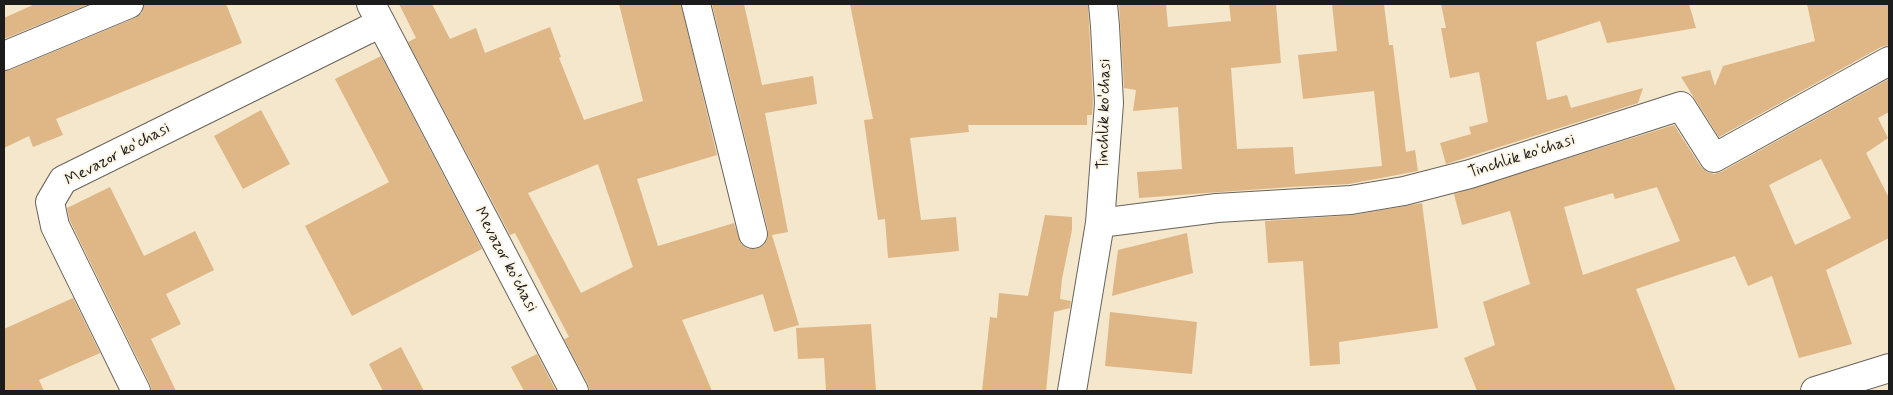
<!DOCTYPE html>
<style>
body{margin:0}
#map{position:relative;width:1893px;height:395px;overflow:hidden;background:#f4e7cc;font-family:Mynerve,sans-serif}
canvas{display:block}
.frame{position:absolute;inset:0;border:5px solid #1c1c1c;pointer-events:none}
</style>
<div id="map">
<canvas width="1893" height="395"></canvas>
<div class="frame"></div>
</div>
<script>
const ctx = document.querySelector('canvas').getContext('2d');
ctx.lineJoin = 'round';
function fillPath(path, color) { ctx.fillStyle = color; ctx.fill(path, 'evenodd'); }
function strokePath(path, color, width, dash) { ctx.strokeStyle = color; ctx.lineWidth = width; ctx.lineCap = dash ? 'butt' : 'round'; ctx.setLineDash(dash || []); ctx.stroke(path); }
function write(font, color, halo, rows, align = 'center') {
  ctx.font = font + ' Mynerve,sans-serif'; ctx.lineWidth = 4; ctx.setLineDash([]); ctx.textBaseline = 'middle'; ctx.strokeStyle = halo; ctx.fillStyle = color; for (const [text, x, y, turn = 0] of rows) {
    ctx.save(); ctx.translate(x, y); ctx.rotate((+turn || 0) * Math.PI / 180); ctx.textAlign = isNaN(turn) ? turn : align; if (halo) ctx.strokeText(text, 0, 0); ctx.fillText(text, 0, 0); ctx.restore();
  }
}
const building = new Path2D(`
 M35,4H89L4,39V18Z
 M144,4H226L242,43L56,119L63,135L33,147L29,136L4,148V71L10,70L135,18L142,13Z
 M399,4H432L450,39L476,28L485,53L550,27L561,57L559,58L584,120L643,101L619,4H681L717,155L637,179L658,246L734,223L741,244L748,249H756L764,245L768,238V230L712,4H744L762,85L813,76L817,104L765,113L788,232L772,235L799,325L774,332L763,294L682,320L712,391H590L588,384L564,339L569,337L515,233L510,235L408,42L416,38ZM598,164L633,267L581,293L528,193Z
 M850,4H1088L1093,103L1092,115H1087V125H968L969,132L910,138L921,220L956,217L959,251L888,258L885,219L878,220L864,120L873,119Z
 M1119,4H1166L1168,27L1231,21L1229,4H1276L1281,63L1231,68L1237,149L1293,147L1295,174L1382,166L1374,91L1303,99L1298,55L1337,51L1332,4H1384L1389,45H1393L1406,152L1415,150L1418,171L1349,184L1290,187L1139,198L1137,172L1182,169L1178,107L1133,111L1136,90L1124,88Z
 M1441,4H1689L1696,28L1607,43L1600,21L1536,42L1547,100L1567,95L1571,108L1643,88L1638,103L1446,164L1440,143L1471,134L1469,127L1488,122L1479,72L1450,78L1441,28H1446Z
 M1807,4H1889V45L1881,47L1719,137L1681,77L1710,70L1715,86L1723,66L1815,41Z
 M381,56L482,249L352,316L305,226L389,182L335,79Z
 M1889,79V112L1878,118L1888,138L1866,153L1889,198V238L1826,270L1852,344L1799,358L1772,276L1748,286L1735,256L1636,289L1676,391H1477L1464,358L1495,345L1483,302L1530,284L1510,211L1462,225L1454,194L1674,125L1701,167L1707,172L1714,174L1721,172ZM1821,159L1851,218L1795,245L1769,185ZM1657,187L1680,241L1583,275L1564,207L1613,193L1615,199Z
 M261,110L290,164L243,189L214,136Z
 M110,187L144,256L195,231L214,270L166,294L181,324L151,339L176,391H152L150,384L70,221L67,208Z
 M1422,203L1438,328L1339,342L1340,364L1310,366L1303,261L1268,263L1265,221L1354,215Z
 M1045,215L1072,217V230L1062,279L1060,299L1071,301L1070,308L1054,312L1046,391H982L990,317L997,318L999,293L1028,296Z
 M1187,233L1193,273L1112,296L1118,250Z
 M73,298L100,353L39,380L44,391H4V329Z
 M1110,312L1197,322L1192,374L1105,366Z
 M871,324L876,391H826L824,358L798,359L796,328Z
 M401,347L424,391H383L369,364Z
 M537,354L556,391H524L511,367Z`);
const minor = new Path2D(`
 M371,4L574,391
 M696,4L753,234
 M4,56L129,4
 M1100,223L1217,208L1351,200L1404,191L1470,174L1681,106L1714,158L1889,61
 M136,391L55,226L50,202L63,180L381,23
 M1072,391L1100,223L1109,103L1105,26L1103,4
 M1815,391L1889,368`);
const streetNames = [
 ["Tinchlik ko'chasi",1105,114,-89],
 ["Mevazor ko'chasi",118,155,-28],
 ["Tinchlik ko'chasi",1522,157,-18],
 ["Mevazor ko'chasi",505,260,62]
];
fillPath(building, '#dfb686');
strokePath(minor, '#68635a', 30);
strokePath(minor, '#fff', 28);
write('16px', '#1c1c1c', '#fcf5e5', streetNames);
</script>
